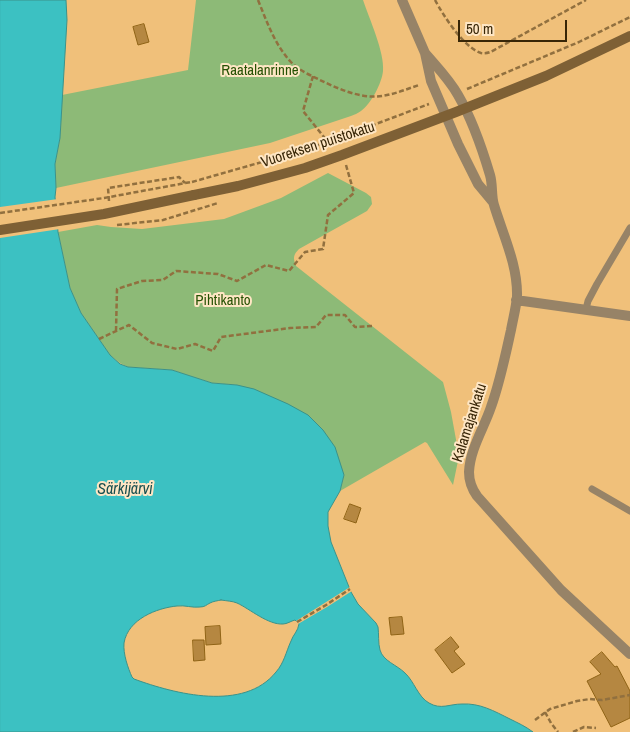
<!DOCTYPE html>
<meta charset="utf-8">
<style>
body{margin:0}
#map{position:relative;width:630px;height:732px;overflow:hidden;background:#f0c07a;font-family:"Archivo Narrow",sans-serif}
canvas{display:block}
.scale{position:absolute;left:458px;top:20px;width:109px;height:22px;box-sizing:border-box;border:2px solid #382607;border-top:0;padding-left:6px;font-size:15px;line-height:18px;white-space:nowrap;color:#382607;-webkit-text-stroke:4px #fee6c4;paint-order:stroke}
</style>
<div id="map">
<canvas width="630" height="732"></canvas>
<div class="scale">50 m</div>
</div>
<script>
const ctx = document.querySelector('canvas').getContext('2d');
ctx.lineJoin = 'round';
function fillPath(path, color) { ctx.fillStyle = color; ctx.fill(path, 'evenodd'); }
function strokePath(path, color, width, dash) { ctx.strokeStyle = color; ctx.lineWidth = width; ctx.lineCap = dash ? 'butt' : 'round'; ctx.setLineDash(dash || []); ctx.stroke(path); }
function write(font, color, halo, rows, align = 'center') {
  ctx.font = font + ' "Archivo Narrow",sans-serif'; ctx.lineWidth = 4; ctx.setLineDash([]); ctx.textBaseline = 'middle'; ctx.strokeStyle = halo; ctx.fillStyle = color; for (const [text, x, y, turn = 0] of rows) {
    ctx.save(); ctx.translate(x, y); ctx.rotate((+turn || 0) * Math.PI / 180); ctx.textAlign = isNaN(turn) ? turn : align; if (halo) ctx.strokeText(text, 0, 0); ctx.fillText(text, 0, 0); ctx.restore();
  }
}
const green = new Path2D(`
 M196,0H363C369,18 385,53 383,71C382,83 371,104 361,111C358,113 354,115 351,116L270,143L56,188L55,164L60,138L62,95L188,70Z
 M328,173L366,193L371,197L372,204L367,211L299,249C293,255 293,258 296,266L443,382L451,412L459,456L453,485L427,443L425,442L340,491L344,475L237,385L212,383L172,370L128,367L120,363L110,355L81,313L70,288L58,232L97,225L111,227L142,229L224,219L281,198Z`);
const water = new Path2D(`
 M0,0H66L67,20L60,138L55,164L56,188L55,197L58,232L70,288L81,313L110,355L120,364L128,367L172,370L212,383L237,385L254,389L288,404L308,415L323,430L335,447L344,475L340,491L328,512V526L331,542L351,592L358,604L376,623L378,627C379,634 378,643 380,650C383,661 397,665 405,673C414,681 418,697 429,703C441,710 449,704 462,704C480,703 494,711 510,719C518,723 525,726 533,732H0ZM221,600C227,601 232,601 237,603C250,609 268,625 283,624C287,624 291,621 295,620L299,624C298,631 293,635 291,641C286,652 284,663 276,672C244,712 175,694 134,679L132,677C128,668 123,654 124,643C128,619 157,608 177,606C185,605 192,608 200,607C205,607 206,605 210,603C214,601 217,601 221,600Z`);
const pier = new Path2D(`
 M58,199L60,229L0,238V207Z
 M350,587L352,591L327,607L298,624L296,621Z`);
const building = new Path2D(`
 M144,24L149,42L138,45L133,27Z
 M350,504L361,508L356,523L344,519Z
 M402,617L404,634L391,635L389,618Z
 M220,626L221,644L206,645L205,627Z
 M451,637L459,647L454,651L465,664L452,673L435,650Z
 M193,640H204L205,660L194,661Z
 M602,652L615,667L617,666L630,691V718L611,727L587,681L601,674L590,662Z`);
const path = new Path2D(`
 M258,0C267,22 274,43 290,61C298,70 310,75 320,80C339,89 360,99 382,96C395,94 407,89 419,85
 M435,0C443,15 464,48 481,53C487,54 491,52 496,49L586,0
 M313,76L303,111L328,142
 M467,89L579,42L630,17
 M192,182L269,160L328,142L429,104
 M109,201L108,188L179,177L185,183
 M117,225L163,220L218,203
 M116,331L117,289L142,281L163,280L176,271L218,274L237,281L266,265L289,271L305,252L323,249L328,215L354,193L346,165
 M99,339L129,325L152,343L177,349L195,344L213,351L221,337L290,328L316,327L326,315H345L355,327L373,326
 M297,622L326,605L350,589
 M545,712L551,723L558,732
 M535,720L550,709L577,701L590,699L602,700L630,695
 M573,732L584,727L596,728`);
const lane = new Path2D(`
 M586,309L588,301L597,284L630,228
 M592,489L630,511`);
const street = new Path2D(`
 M402,0L425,53L431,81L458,144L478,184L493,202
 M425,53C436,66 449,79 458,95C472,119 482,148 490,175C493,185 491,196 494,205C503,235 518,265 517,297C516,308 513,319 511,330C505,357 500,382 491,407C484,428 470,449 469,472C469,481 472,489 477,496L561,590L630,654
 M516,300L630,316`);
const secondary = new Path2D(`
 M194,195L238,186L305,168L342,155L456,112L546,76L630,36`);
const pathBridge = new Path2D(`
 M0,213L104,198L191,182`);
const secondaryBridge = new Path2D(`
 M0,230L104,214L194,195`);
const parkNames = [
 ["Raatalanrinne",260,71],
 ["Pihtikanto",223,301]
];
const streetNames = [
 ["Vuoreksen puistokatu",318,145,-18],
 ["Kalamajankatu",470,423,-72]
];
const waterNames = [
 ["Särkijärvi",125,490]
];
fillPath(green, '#8dba77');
fillPath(water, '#3cc1c2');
strokePath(water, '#3b928a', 1);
fillPath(pier, '#f0c07a');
fillPath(building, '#b58741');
strokePath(building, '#8f6316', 1);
strokePath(path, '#91703f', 2.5, [5, 2.5]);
strokePath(lane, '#978367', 7);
strokePath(street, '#978367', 10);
strokePath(secondary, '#7e6035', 10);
strokePath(pathBridge, '#91703f', 2.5, [5, 2.5]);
strokePath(secondaryBridge, '#7e6035', 10);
write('15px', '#265204', '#fee6c4', parkNames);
write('15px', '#382607', '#fee6c4', streetNames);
write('italic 16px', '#174f4f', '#fee6c4', waterNames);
</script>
